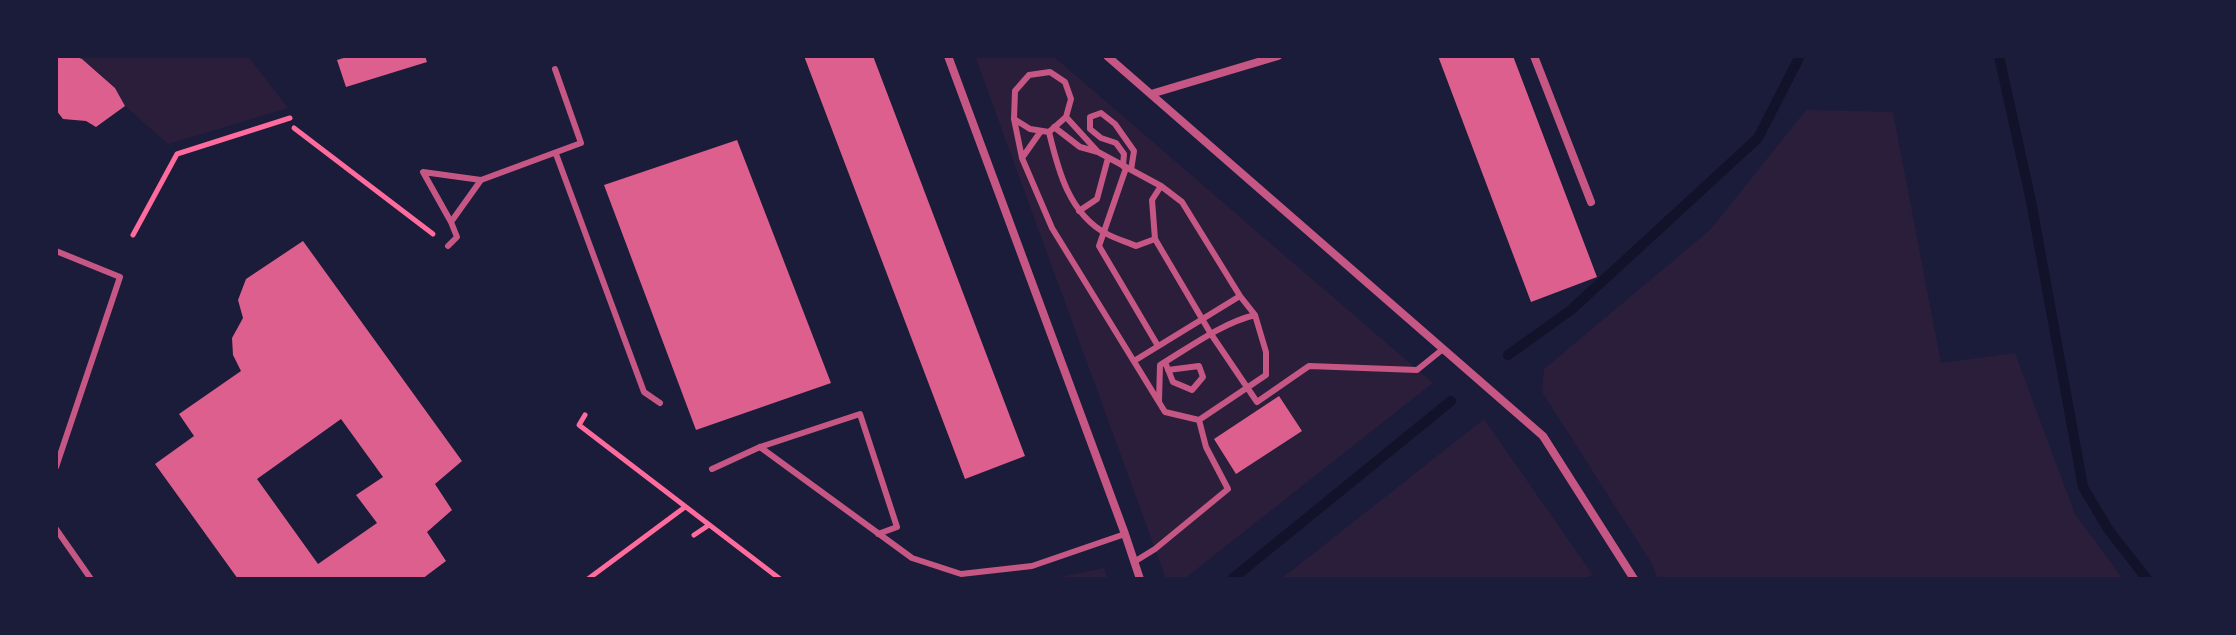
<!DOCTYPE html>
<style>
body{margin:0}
#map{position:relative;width:2236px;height:635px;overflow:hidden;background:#1b1b3a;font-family:Quicksand,sans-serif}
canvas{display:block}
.frame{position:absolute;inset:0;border:58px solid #1b1b3a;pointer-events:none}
</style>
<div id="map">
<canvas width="2236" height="635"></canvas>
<div class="frame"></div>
</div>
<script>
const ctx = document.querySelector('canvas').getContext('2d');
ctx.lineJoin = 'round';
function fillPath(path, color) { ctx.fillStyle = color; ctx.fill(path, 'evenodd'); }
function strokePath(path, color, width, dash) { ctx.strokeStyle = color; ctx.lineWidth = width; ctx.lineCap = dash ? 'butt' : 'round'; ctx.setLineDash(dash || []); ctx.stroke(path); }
const green = new Path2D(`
 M74,56H248L288,108L168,144L125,106L115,88L97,71L82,59Z
 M975,56H1053L1433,383L1184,579H1166Z
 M1806,110L1893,112L1941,363L2015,353L2075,514L2123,579H1658L1652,564L1542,392L1544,369L1710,230Z
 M1484,419L1593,575L1583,579H1281Z
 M1104,568L1108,579H1051Z`);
const stream = new Path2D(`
 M1999,56L2031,201L2083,487L2108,529L2147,579
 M1508,355L1571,310L1758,138L1800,56
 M1232,579L1451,401`);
const building = new Path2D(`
 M56,56H74L82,59L115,88L125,106L96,127L86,121L63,119L56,110Z
 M350,56H425L427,62L346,87L337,60Z
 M804,56H873L1025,456L965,479Z
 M1438,56H1513L1597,277L1531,302Z
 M737,140L831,383L696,430L604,185Z
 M303,241L462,461L435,484L452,510L427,532L446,561L422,579H238L155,464L194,436L179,414L241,371L233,355L232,338L243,318L238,300L246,279ZM341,419L383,477L356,495L377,523L318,564L257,479Z
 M1279,396L1302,431L1236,474L1214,439Z`);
const path = new Path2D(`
 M294,128L433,234
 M133,235L177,154L290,118
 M585,415L579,425L780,579
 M694,535L709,525
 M588,579L685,507`);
const service = new Path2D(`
 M1014,119L1030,129L1049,132L1066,117L1071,99L1065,82L1050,72L1029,75L1015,91L1014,119L1022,158L1052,228L1165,412L1199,420L1266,375V352L1255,315L1240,296L1182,202L1161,186L1098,152L1066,117
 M1054,127L1080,147L1098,152
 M1049,132C1058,170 1069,214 1107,234C1116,239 1127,242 1136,246L1155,239
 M556,154L644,392L660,403
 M1022,158L1041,131
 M1123,166L1124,154L1116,143L1101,138L1090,129V117L1101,113L1115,124L1134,151L1131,170
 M1126,168L1099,246L1158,346
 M1161,186L1152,200L1155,239L1211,334L1257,402L1309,366L1417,370L1443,349
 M1079,211L1097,199L1108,158
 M451,222L423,172L481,180
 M448,246L457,237L451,222L481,180L581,143L555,69
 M56,251L120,277L56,467
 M1134,361L1240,296
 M1165,362L1173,382L1192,390L1203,377L1199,366L1168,370
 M1159,401L1160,365C1190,347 1222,323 1255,315
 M760,447L912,558L961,574L1032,566L1125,534
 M712,469L760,447L860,414L897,527L878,534
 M56,529L91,579
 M1134,562L1155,549L1228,489L1206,447L1199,420`);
const minor = new Path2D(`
 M948,56L1125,534L1140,579
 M1107,56L1543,436L1634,579
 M1534,56L1591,202
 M1151,94L1278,56`);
fillPath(green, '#2a1e3b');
strokePath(stream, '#12122b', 10);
fillPath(building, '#dd5f8e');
strokePath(path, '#ff6b9d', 5);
strokePath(service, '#c65784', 6);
strokePath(minor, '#c65784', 8);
</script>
